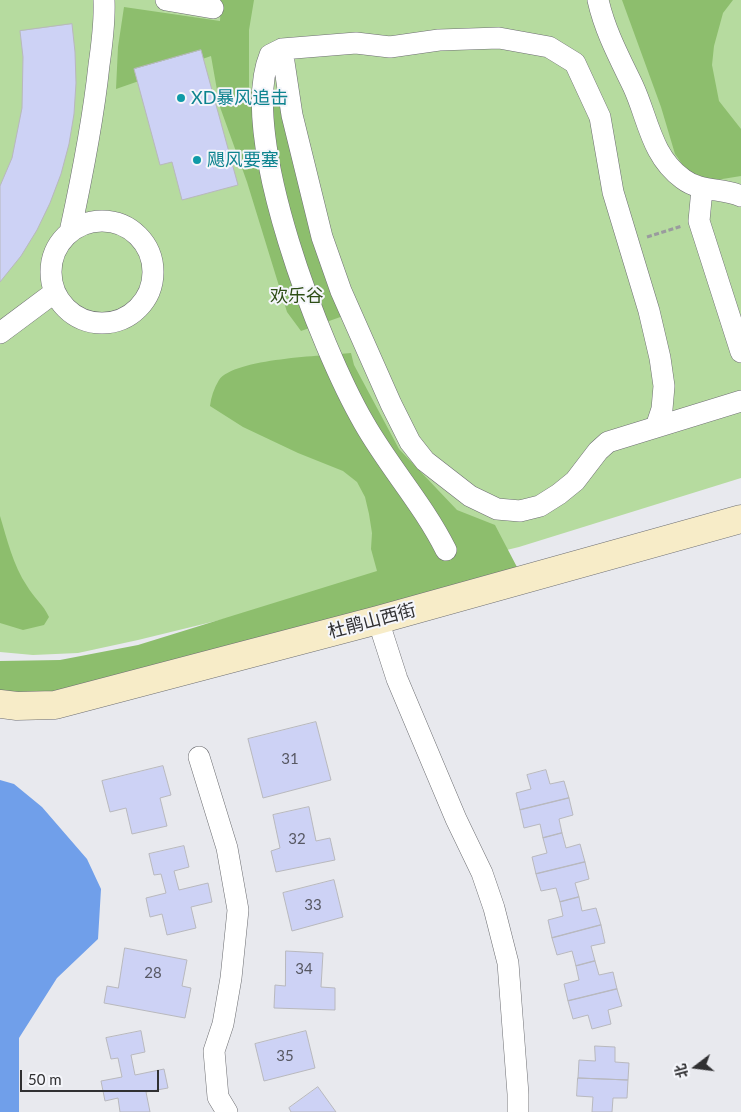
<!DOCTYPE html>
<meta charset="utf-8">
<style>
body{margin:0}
#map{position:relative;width:741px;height:1112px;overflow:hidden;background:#e8e9ee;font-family:Lato,"Noto Sans SC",sans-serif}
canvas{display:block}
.north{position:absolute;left:671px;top:1042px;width:50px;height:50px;-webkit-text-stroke:4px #f5f6fb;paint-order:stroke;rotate:255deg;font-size:14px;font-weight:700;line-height:20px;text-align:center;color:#303032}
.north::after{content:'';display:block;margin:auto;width:18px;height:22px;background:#303032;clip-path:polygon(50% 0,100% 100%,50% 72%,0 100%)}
.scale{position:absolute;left:20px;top:1070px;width:139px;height:22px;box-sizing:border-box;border:2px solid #303032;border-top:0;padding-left:6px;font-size:15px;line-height:18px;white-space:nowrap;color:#303032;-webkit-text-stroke:4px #f5f6fb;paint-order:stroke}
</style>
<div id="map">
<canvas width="741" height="1112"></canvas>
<div class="north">北</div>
<div class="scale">50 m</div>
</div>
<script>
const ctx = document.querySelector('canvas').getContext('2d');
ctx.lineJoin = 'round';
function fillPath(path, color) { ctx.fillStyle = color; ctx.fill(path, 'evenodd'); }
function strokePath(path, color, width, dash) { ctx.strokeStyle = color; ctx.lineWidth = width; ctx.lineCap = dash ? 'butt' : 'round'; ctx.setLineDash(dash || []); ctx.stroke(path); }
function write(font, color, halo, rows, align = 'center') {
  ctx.font = font + ' Lato,"Noto Sans SC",sans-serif'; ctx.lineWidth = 4; ctx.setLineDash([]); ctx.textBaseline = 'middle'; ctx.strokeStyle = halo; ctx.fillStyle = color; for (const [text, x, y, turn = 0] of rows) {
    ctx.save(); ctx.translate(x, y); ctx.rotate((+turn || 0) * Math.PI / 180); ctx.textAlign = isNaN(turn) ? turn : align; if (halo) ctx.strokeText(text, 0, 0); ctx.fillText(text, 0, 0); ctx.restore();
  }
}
const green = new Path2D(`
 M0,0H741V478L519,547L138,640L78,653L33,655L0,652Z`);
const forest = new Path2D(`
 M221,0H254L249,30V92L284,91L346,315L301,331L287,312L247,182L220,107L211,56L116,89L118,47L124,7L220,21Z
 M622,0H733L723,13L714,46L712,65L719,101L741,129V176L710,181L687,171L675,154L661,107Z
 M351,353L354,365L399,449L457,510L495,525L518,569L42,701L0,691V661L60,660L138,645L377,571L371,549L372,533L369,514L365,497L357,482L343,471L298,453L243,427L210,406C211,397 214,388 219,380C235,358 324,356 351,353Z
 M0,516C7,539 13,565 27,586C34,598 43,604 49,617L44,625L23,630L0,623Z`);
const water = new Path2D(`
 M0,780L14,784L42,807L87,859L101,889L98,939L57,978L19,1038V1112H0Z`);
const building = new Path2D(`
 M72,24L75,52L76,83L74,114L69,144L61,174L50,203L37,230L21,256L0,282V186L12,158L22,108L23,57L20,31Z
 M201,50L238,185L182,200L172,162L160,165L134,69Z
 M316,722L331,780L263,798L248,739Z
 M163,766L171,795L160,798L167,826L132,834L126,808L110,812L102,781Z
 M546,770L550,784L564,781L569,798L520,810L516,793L531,789L527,775Z
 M569,798L573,815L559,819L562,833L543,838L540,824L524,828L520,810Z
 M309,807L316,841L330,838L335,860L276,872L271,851L280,848L273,815Z
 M562,833L566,848L580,844L585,862L536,874L532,857L547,853L543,838Z
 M184,846L189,867L174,871L179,890L208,883L212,902L191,907L196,928L167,935L162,914L150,917L146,898L166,893L161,874L154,875L149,854Z
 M585,862L589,879L575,883L579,897L560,902L556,888L541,891L536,874Z
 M334,880L343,917L292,931L283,893Z
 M579,897L582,911L596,908L601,925L552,938L548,920L563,916L560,902Z
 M601,925L605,943L591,946L595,961L576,966L572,951L557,955L552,938Z
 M125,948L187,960L182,986L191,988L185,1018L104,1003L107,986L118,988Z
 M286,951L323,953L321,987L335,988V1010L274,1008L275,985L285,986Z
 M595,961L599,975L613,972L617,989L568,1001L564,984L579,980L576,966Z
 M617,989L622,1006L608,1010L611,1024L592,1029L588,1015L573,1019L568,1001Z
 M141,1031L145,1052L131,1055L135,1075L164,1069L168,1088L146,1092L150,1112H120L118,1098L105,1101L101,1081L122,1077L118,1058L111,1059L106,1038Z
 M306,1031L315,1068L264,1081L255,1044Z
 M595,1046L615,1047V1062L629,1063L628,1080L578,1078L579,1060L595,1061Z
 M578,1078L628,1080L627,1098H613L612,1112H592L593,1097L577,1096Z
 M318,1087L336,1112H291L289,1108Z`);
const path = new Path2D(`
 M647,237L682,226`);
const street = new Path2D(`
 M166,0L213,8
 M598,0C605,31 619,57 633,86C648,118 651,156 683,179C700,192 722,188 741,196
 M282,49L292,115L322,237L341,291L391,404L410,442L425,461L470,496L497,509L520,511L540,506L559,494L575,481L598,451L608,442L741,401
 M702,189L699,221L741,352
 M51 272a51 51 0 1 1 102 0a51 51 0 1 1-102 0Z
 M70,232C82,177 93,122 99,65C102,44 105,22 104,0
 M0,333L55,292
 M446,550C423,504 389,467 364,423C321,349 237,135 270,55L282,49L356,43L390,47L439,40L499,38L549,47L575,63L600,117L613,192L649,311L660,358L664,386L662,409L656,427
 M378,620L397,679L456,819L482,873L494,908L508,963L518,1094V1112
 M199,757L227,848L238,910L231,978L223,1024L214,1051L218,1097L227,1112`);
const secondary = new Path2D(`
 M0,704L17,706L55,705L378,620L741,519`);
const markers = [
 [181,98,5,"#0f9aa8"],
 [197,160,5,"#0f9aa8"]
];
const numberNames = [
 ["31",290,759],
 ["32",297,839],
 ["33",313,905],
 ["34",304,969],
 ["28",153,973],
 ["35",285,1056]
];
const cultureNames = [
 ["XD暴风追击",191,98],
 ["飓风要塞",207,160]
];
const parkNames = [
 ["欢乐谷",297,296]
];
const streetNames = [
 ["杜鹃山西街",372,621,-15]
];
fillPath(green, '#b6db9f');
fillPath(forest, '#8dbe6d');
fillPath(water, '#709fea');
fillPath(building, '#cdd2f5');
strokePath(building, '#b8b8bd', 1);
strokePath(street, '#6e6f73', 22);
strokePath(secondary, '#6e6f73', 29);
strokePath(path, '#9a9b9e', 3, [5, 2.5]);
strokePath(street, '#fff', 21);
strokePath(secondary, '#f7ecc8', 28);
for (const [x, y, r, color] of markers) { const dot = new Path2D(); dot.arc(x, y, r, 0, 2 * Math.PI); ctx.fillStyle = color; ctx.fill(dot); strokePath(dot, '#f5f6fb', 2); }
write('15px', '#575863', null, numberNames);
write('18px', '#0d838f', '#f5f6fb', cultureNames, 'left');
write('18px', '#2e4e16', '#f5f6fb', parkNames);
write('18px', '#303032', '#f5f6fb', streetNames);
</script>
